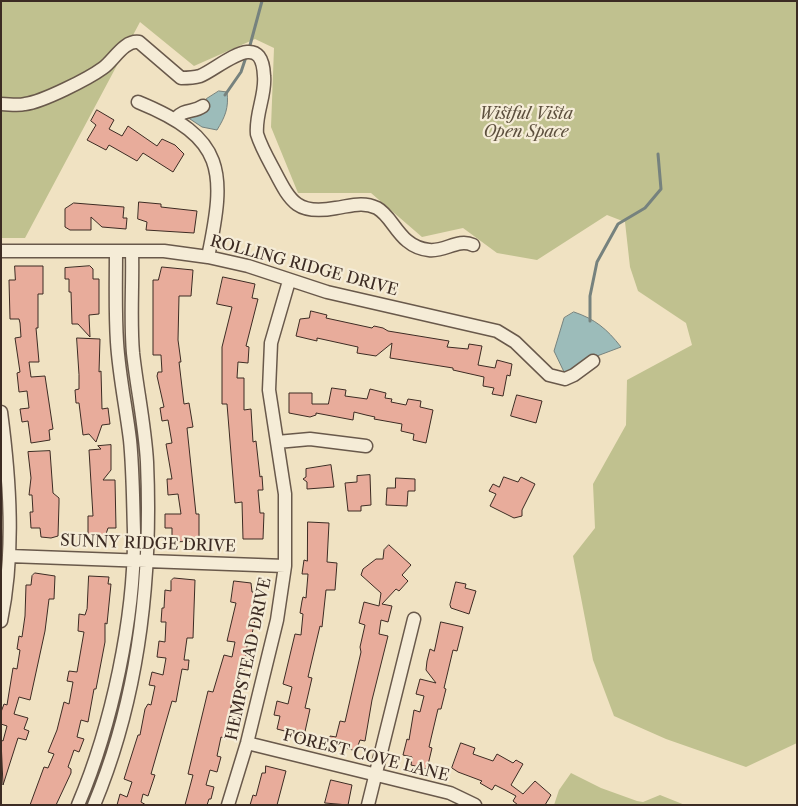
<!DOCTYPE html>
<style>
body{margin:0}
#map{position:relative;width:798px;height:806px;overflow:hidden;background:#f0e2c2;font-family:"Libre Caslon Text",serif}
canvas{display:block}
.frame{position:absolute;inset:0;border:2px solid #3c2b23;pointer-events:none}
</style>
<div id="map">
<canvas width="798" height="806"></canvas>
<div class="frame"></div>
</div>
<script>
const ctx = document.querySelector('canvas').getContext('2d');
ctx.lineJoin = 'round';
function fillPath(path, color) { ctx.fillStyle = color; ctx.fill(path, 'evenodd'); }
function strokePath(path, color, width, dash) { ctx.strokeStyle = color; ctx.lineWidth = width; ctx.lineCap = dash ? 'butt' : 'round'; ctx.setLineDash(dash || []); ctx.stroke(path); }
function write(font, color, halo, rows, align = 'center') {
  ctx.font = font + ' "Libre Caslon Text",serif'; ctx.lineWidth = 4.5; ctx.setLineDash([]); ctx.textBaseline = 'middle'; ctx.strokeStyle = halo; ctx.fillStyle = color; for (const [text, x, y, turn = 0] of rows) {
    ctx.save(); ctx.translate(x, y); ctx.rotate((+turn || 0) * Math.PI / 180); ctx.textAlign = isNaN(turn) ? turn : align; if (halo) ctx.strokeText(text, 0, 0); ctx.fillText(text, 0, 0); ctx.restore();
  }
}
const green = new Path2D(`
 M1,1H797V743L746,767L666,739L614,716L593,660L573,556L595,528L593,484L626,425L627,380L692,345L686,323L638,291L630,267L625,222L607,215L537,260L497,253L463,228L422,237L371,193H298L271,127L274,48L255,39L194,66L140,22L25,238H1Z
 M571,773L601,788L637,801L643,802L660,795L685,805H554L559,790Z`);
const water = new Path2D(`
 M219,91L227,92C229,108 225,117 217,130L202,127L187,117L206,99Z
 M574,312C595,319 607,329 621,347L597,356L565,374L554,351L564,318Z`);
const stream = new Path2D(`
 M249,49L262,1
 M225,95L241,72L246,57
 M590,321V296L597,262L618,224L645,208L661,189L658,154`);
const building = new Path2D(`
 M97,110L114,120L109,129L122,136L128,126L157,146L162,139L175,145L184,154L173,172L143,153L137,161L109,145L106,150L87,140L96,125L91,121Z
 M139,202L161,204V207L197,211L194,233L146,230L147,222L138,219Z
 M74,203L124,207L123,218H127L126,229L102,227L91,217V230H70L65,227V209Z
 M15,266H43V294H38V328H36L39,362H29L31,377L45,376L53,429L49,430L50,440L31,443L28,421L22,422L20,409L29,408L27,391L19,392L17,373L20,372L15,338L21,337L20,323L19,319H10L9,280H15Z
 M90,266L93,269V279H99V314L89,315L90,337L78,324H72L71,292H69V279H65V268Z
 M162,267L193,270L191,296H179L178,340L181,362H179L184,404L189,403L193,427L187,428L196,514H199V541L172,542V528H165V514H181L178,494L168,495L167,479H172L166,444L172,443L168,420L162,421L160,408L164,407L157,376L158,372H162L161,355H153V280H158Z
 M223,277L255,284L252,298L258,299L246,346L249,347L248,363L238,362L237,378H244V410L251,409L253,442L256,441L260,477L262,476L263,490H258L260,513H264L263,539H243L242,502L235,503L227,404H222V347L232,307L217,304Z
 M311,311L327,315L326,318L372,328L374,326L383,328L388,331L449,341L447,347L468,349L469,344L482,346L478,365L495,368L497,360L512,364L510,376L507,375L503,396L492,394L494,388L483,386L484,377L453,370V368L390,358L392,343L376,356L357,353L358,347L317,338V341L296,336L300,319L309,318Z
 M77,338L100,339L99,372L101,371L102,409L108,408L110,424L102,425L96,442L89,434L83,435L79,403H76L75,390L79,389V375Z
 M332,388L346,390L345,396L367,399L370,389L386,393L385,398L392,399L391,402L406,405L408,399L421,401L420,407L433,410L426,443L413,440L414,434L401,431L402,424L374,419L375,417L366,415L354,412L353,420L316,413V415L310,417L289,413V393H312V404H328Z
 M517,395L542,401L536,423L511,416Z
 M111,445V470L103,480H115L116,528H108L105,537H99L97,541L94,537H88V516H93L89,450L101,449L98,446Z
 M50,451L53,493L59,498V503L58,536L51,538L41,537L40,528H31L30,512H33L32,495H29L31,478L28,452Z
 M331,465L334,487L307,489V482L303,479L306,477V469Z
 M370,475L371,505L361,506V511H348L345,483L357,482V476Z
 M504,477L518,482L521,477L535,484L522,510V516L514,518L490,506L496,494L489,491L493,484L499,487Z
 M396,478L415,479V491H408L407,506L386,505L387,488H395Z
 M308,522L329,523L327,562L337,563L335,590H326L322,627L320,626L308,677L312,678L305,708L310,709L304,736L277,729L280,716L274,715L277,701L288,704L292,687L283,684L295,634L301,635L303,614L300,613L302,601L303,597L306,598L308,574H302L304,560L307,561Z
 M389,545L411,565L402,575L408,581L399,591L396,589L382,604L392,606L388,622L381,620L379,634L388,636L372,700L365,741L360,740L356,751L328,743L330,736L336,737L340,721L345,722L361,652L360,647L365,625L359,623L364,602L379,606L381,593L361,575L363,569L376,559H383L384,550Z
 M35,573L55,576L54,599H49L45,631L30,700L19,697L14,714L28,718L24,729L29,731L26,740L18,738L3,785L1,740L3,741L7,726L1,724V712L4,704L7,705L13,668L17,669L20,650L17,649L19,636L22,637L25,616L26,585H31L32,576Z
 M89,576L109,577L108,584H111L107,624L105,623V642L96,689H94L88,722L81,720L77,737L84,739L79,752L74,750L68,767L71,769V773L56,805H30L44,767L48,768L54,754L48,752L57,730L64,702L69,704L73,682L67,681L69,671L77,672L84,632L78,631L79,614L85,615L87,609Z
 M174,578L195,580L193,638H187L184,660H189L188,670L182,669L176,702L172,701L151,774L155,775L148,796L143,794L141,802L146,805H117L120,794L127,797L132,782L124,779L138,735H140L145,709L148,704L151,705L155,686L149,685L152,672L163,675L166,658L157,657L159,641L165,642L166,622H161L162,608H164L165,590L171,591V581Z
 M234,581L251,583L252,592L260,593L257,612L251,638H248L244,671L241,672L226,724L230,726L227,739L221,737L217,756L221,757L217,772L210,770L206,785L214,787L211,799H209L207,805H185L193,775L188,774L208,691L213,692L224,655L232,657L235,642L227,641L236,603L231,602Z
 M456,582L466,584L465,588L476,591L469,614L451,608L450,605Z
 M441,622L463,627L457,651L453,650L444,688L446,689L441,709H438L429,747L432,748L427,769L411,765L412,757L403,755L407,739L409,740L414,710L420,712L424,696L416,694L420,679L436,683L426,670L427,661L430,649L434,651Z
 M461,743L475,748L473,754L493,761L497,754L513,763L516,760L523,764L511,785L523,794L535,781L551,795L545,805H518L513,801L516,796L505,790L495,785L492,790L480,783L482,781L458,772L452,768Z
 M266,766L286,771L277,805H250L253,795L256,796L262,773H265Z
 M331,780L352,785L348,805L325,803Z`);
const minor = new Path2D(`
 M138,102C226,138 226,171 208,257
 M1,104C9,104 17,106 25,104C42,102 88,79 103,68C114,60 124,40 139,42L181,78C188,78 193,78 200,76C220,68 262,26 264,76C266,95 255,114 257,134C261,147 268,159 275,172C291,203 298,215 336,208C350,206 363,201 377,208C394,217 399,247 429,250C445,252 458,238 473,245
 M175,119C185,108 193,113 203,106
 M1,251H164L208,257L248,266L327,292L497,331L515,342L549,375L565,379L574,375L593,361
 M1,412C10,480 15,553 1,621
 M277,442L310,439L366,446
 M9,556L285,566
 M247,743L450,793L475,805
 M78,805C112,725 135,617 134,531C133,501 133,470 130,440C126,407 119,375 117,342C115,312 116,281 116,251
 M94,805C139,697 152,578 147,462C145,426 137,389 133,353C130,319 133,285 132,251
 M228,805L247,743L277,620L285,566V494L269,390L271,343L289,281
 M368,805L414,619`);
const parkNames = [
 ["Wistful Vista",526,114],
 ["Open Space",526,132]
];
const streetNames = [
 ["ROLLING RIDGE DRIVE",304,266,15],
 ["SUNNY RIDGE DRIVE",148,544,2],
 ["HEMPSTEAD DRIVE",249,659,-78],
 ["FOREST COVE LANE",366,756,14]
];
fillPath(green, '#c0c18f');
fillPath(water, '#9cbcba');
strokePath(water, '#76827e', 1);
strokePath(stream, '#76827e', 3);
fillPath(building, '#e8ac9b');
strokePath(building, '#3c2b23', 1);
strokePath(minor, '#69594b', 15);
strokePath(minor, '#f5ecd7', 12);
write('italic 16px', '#5d503e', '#f5ecd7', parkNames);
write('16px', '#3c2b23', '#f5ecd7', streetNames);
</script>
